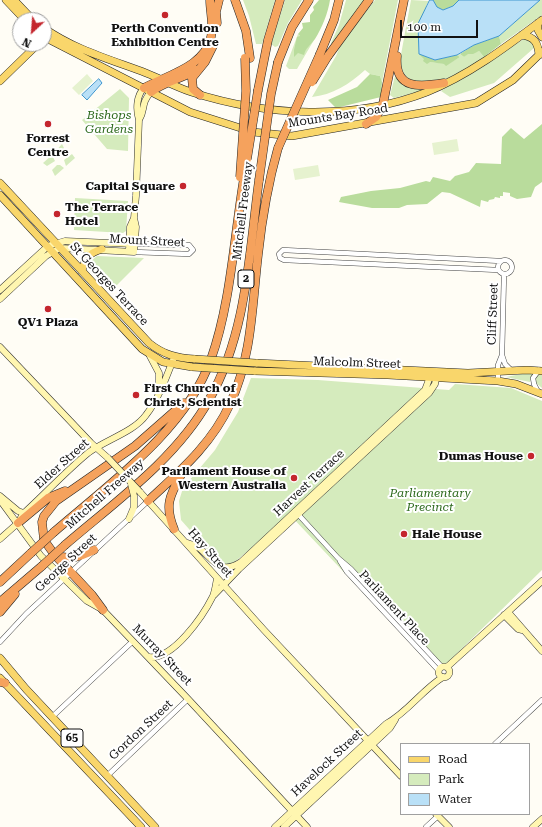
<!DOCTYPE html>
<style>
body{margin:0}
#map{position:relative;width:542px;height:827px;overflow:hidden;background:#fffdf5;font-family:"Roboto Serif",serif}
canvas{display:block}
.legend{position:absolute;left:400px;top:743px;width:130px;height:72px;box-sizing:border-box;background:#fff;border:1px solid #a0a0a0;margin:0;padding:5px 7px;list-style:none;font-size:12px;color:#111}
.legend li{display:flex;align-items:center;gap:8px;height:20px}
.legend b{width:20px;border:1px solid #a0a0a0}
.north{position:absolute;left:12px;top:12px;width:40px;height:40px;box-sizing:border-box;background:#fff;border:1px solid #a0a0a0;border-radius:50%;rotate:206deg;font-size:11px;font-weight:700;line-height:16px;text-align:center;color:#111}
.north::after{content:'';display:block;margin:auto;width:14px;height:18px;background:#c4262e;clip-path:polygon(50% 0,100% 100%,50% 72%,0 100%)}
.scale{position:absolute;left:400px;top:20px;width:78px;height:18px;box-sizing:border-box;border:2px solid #111;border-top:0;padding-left:5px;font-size:12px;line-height:14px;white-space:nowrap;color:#111;-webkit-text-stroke:3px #fff;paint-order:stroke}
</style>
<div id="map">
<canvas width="542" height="827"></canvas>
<ul class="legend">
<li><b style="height:5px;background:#f9d66b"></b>Road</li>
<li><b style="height:11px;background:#d5ebbd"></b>Park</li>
<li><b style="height:11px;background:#b9e0f7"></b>Water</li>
</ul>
<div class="north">N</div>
<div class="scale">100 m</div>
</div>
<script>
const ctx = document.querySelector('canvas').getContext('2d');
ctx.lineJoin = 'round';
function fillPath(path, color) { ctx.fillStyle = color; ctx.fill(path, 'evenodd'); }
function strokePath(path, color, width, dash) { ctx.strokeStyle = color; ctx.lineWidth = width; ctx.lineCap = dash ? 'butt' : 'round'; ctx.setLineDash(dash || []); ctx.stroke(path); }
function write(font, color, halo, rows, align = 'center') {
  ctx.font = font + ' "Roboto Serif",serif'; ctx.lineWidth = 4; ctx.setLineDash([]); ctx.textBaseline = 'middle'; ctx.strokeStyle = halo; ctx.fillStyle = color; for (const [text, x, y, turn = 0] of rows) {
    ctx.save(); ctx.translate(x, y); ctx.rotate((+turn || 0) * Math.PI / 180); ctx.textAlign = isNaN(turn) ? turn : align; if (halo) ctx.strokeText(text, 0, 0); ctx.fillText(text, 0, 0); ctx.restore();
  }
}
const green = new Path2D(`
 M243,0H275L262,44H256L249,16Z
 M285,0H302L288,23L278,46L275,47L271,44Z
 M346,0H365L332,46L331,43L339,25Z
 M375,0H398L382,82L380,76L370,74L365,70C350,84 332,95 312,97L336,56L341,44Z
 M411,0L429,1L426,6L430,62L448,64L460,57L457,55L460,54L464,57L468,53L479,51L484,57C463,73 406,106 400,60Z
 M540,0H542V15L501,44L499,36Z
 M298,34L300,36L298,53L314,40L297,69H289L286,66Z
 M524,39H529L535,45L534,48L494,83L450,97L441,91Z
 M395,76L402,83L425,90L394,98L390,95Z
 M120,89L129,98L128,151L107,149L82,120Z
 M62,144L65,150L60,156L57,155L54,153Z
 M72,154L75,158L66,166L64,160Z
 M52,155L55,161L47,166L43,163Z
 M57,165H60L64,168L55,176L52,170Z
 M75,198L128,201L126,231L123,233L74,230Z
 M97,256L144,258L112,290L90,266L92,260Z
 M526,373H533L530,382L506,377Z
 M539,374H542V388L535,382V378Z
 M251,378L318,380L449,390L455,384L511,388L542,401V570L438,672L290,515L230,566L220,564L181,520L179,501L183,488L215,450L227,430L238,412Z`);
const forest = new Path2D(`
 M319,0H330C328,13 322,28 315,39C310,46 306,47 304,55L298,53L294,57V50L297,37L300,36L298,34L303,28L302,23L310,22V15L314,10L313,7Z
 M433,0H459L453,6L443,10L436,7Z
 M499,36L501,44L484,57L479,51L473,54H468L464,57L460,54L474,45Z
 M419,54L435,60L457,55L460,57L446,66L444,64L430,62L427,64L423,61L424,59Z
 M370,74L380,76L382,82L381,97L340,107H335L328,100L357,87Z
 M542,124V182L535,187L531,197L517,199L510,196V193L503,192V196H500V198L495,197L494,199L489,200L488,202L481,200L480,207L450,193L442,192L427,204L407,205L399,208H372L339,202L341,197L371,191L400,188L426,181L430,182L433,177L450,181L455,176L469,172L476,163L501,164L502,137L511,128L524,139Z`);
const pitch = new Path2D(`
 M87,74L93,81L79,95L72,88Z
 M457,139L459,151L434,155L432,143Z
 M318,165L320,176L295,180L293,169Z`);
const water = new Path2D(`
 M430,0H433L437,7L443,10L453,6L459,0H540L499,36L474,45L457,55L435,60L419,54L418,24Z
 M99,79L102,83L87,100L82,95Z`);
const street = new Path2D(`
 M134,252L189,254L193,250L189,245L135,244
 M498 267a7 7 0 1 1 14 0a7 7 0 1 1-14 0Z
 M498,270L284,260L280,258L279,254L283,250L501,261
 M502,355L505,364L511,370
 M498,381V365L502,355L504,274
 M538,392L534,384L533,378L539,370
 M296,512L338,558L351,569L442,667
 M340,561L347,572L439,671
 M0,642L26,614L148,501
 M52,717L133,641
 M495,744L542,700
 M107,776L188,699
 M426,827L438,816`);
const secondary = new Path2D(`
 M139,120C146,109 140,104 151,92
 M129,251L130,227L134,218L136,196L139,120C136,110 136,96 144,88
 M0,290L48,246L65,241L133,244
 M0,299L46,256L60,248L134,252L136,227L134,218
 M0,347L91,443L108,458
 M150,356L159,373V388
 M140,492L264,630L401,776
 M0,496L18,511L26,514
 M0,500L41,556L87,601L103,610L188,699L307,827
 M129,519L134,507V496
 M0,539L18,523L23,514C45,494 65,472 88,453C105,440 134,432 146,415C158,400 166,378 173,360
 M187,543C191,544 196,546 199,548C213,559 220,576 241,562L425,390L431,374
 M214,595L239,569L429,393L435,384L437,373
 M508,612L542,651
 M504,615L518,629L522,630
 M149,657C173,660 203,616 213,596C215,591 216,584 217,578
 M438.5 672a5.5 5.5 0 1 1 11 0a5.5 5.5 0 1 1-11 0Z
 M447,667L542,581
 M436,814L449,827
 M275,827L386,724C408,712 422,690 443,677
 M284,827L390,728L395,720
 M533,827L542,819`);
const primary = new Path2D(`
 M6,0L25,20
 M14,0L33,20
 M538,23V30L542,37
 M44,28C75,50 112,60 146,73C161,79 176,87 191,92C265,116 353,121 427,92C469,75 506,47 542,20
 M522,35C534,37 538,42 539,55
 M44,37L190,112L253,132L292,136L476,103L513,80L542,52
 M0,81L38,44
 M0,183L149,343C164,355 177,358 195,359
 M0,195L142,349L163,362L192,367
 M82,271C85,258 89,253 102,249
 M256,363L468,373L527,370L542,371
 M254,371L388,375L498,381L516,384L542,394
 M0,658L26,689L155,827
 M0,678L141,827`);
const highway = new Path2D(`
 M235,0L246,31L250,58
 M217,23L216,12L219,0
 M320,54L334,20L339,0
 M328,56L369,0
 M397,56C394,90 420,87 444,83
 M278,62L292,27L309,0
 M144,88C167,75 205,67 211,37C214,25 210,12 210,0
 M258,90L268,40L280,0
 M151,92C165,81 182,79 196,70
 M200,95L193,89L192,78L205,62L214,44
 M366,124L376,117L383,104L404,0
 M148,501C179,472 212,444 230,404C252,357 252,306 258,255C262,218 268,183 278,148
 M18,523L48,498L65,491
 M174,529C164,505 170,495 182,473
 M54,532C109,484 186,430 211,359C231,303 234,236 244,178
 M65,545C115,502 176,459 209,400C247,333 249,254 259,180
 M56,555C70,561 81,556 94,550
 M0,582L31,553
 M0,602L42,566
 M103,610L92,595L54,554L44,540L42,522L44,516L56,501L135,446L184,403
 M0,612L15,594
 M0,682L5,683`);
const secondaryBridge = new Path2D(`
 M108,458L140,492
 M131,484L134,496`);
const primaryBridge = new Path2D(`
 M195,359L256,363
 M192,367L254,371`);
const highwayBridge = new Path2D(`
 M312,82L328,56
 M278,148L320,54
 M247,159L258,90
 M240,177L246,91L245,58
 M259,180L271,94L278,62
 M31,553L54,532
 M42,566L65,545`);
const markers = [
 [165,15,4,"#c4262e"],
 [48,124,4,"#c4262e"],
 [183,186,4,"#c4262e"],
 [57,214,4,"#c4262e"],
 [48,309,4,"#c4262e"],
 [136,395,4,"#c4262e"],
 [531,456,4,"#c4262e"],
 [294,478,4,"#c4262e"],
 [404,534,4,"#c4262e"]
];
const shields = [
 [246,279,16],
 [72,738,22]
];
const shieldNames = [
 ["2",246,279],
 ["65",72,738]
];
const poiNames = [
 ["Perth Convention",165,28],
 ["Exhibition Centre",165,42],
 ["Forrest",48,138],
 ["Centre",48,152],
 ["Capital Square",175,186,"right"],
 ["The Terrace",65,207,"left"],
 ["Hotel",65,221,"left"],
 ["QV1 Plaza",48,322],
 ["First Church of",144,388,"left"],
 ["Christ, Scientist",144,402,"left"],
 ["Dumas House",523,456,"right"],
 ["Parliament House of",286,471,"right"],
 ["Western Australia",286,485,"right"],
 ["Hale House",412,534,"left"]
];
const parkNames = [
 ["Bishops",109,115],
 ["Gardens",109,129],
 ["Parliamentary",430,493],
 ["Precinct",430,507]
];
const streetNames = [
 ["Mounts Bay Road",338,116,-9],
 ["Mitchell Freeway",243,211,-83],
 ["Mount Street",147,241,3],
 ["St Georges Terrace",109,284,47],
 ["Cliff Street",493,314,-88],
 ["Malcolm Street",357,363,2],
 ["Elder Street",62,464,-42],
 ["Harvest Terrace",309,483,-43],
 ["Mitchell Freeway",105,494,-41],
 ["Hay Street",210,553,49],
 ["George Street",66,563,-43],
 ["Parliament Place",394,608,47],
 ["Murray Street",162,655,46],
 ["Gordon Street",141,730,-43],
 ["Havelock Street",327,763,-43]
];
fillPath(green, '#d5ebbd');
fillPath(forest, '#b9dc9c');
fillPath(pitch, '#e6f2cf');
fillPath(water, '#b9e0f7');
strokePath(water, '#3f96cf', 1);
strokePath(street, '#444', 5.5);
strokePath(secondary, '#333', 7);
strokePath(primary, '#222', 8);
strokePath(highway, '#222', 9);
strokePath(street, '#fff', 4.5);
strokePath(secondary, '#fff6b0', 6);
strokePath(primary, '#f9d66b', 7);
strokePath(highway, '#f5a25d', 8);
strokePath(secondaryBridge, '#333', 7, []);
strokePath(primaryBridge, '#222', 8, []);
strokePath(highwayBridge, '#222', 9, []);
strokePath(secondaryBridge, '#fff6b0', 6);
strokePath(primaryBridge, '#f9d66b', 7);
strokePath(highwayBridge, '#f5a25d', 8);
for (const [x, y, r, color] of markers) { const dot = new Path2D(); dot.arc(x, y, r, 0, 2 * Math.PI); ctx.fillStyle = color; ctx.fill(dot); strokePath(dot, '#fff', 1.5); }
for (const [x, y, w] of shields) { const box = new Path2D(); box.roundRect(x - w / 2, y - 9, w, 18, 3); ctx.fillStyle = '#fff'; ctx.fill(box); strokePath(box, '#111', 1); }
write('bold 11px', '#111', null, shieldNames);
write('bold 12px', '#111', '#fff', poiNames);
write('italic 12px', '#2f6b1f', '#fff', parkNames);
write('12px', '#111', '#fff', streetNames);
</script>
